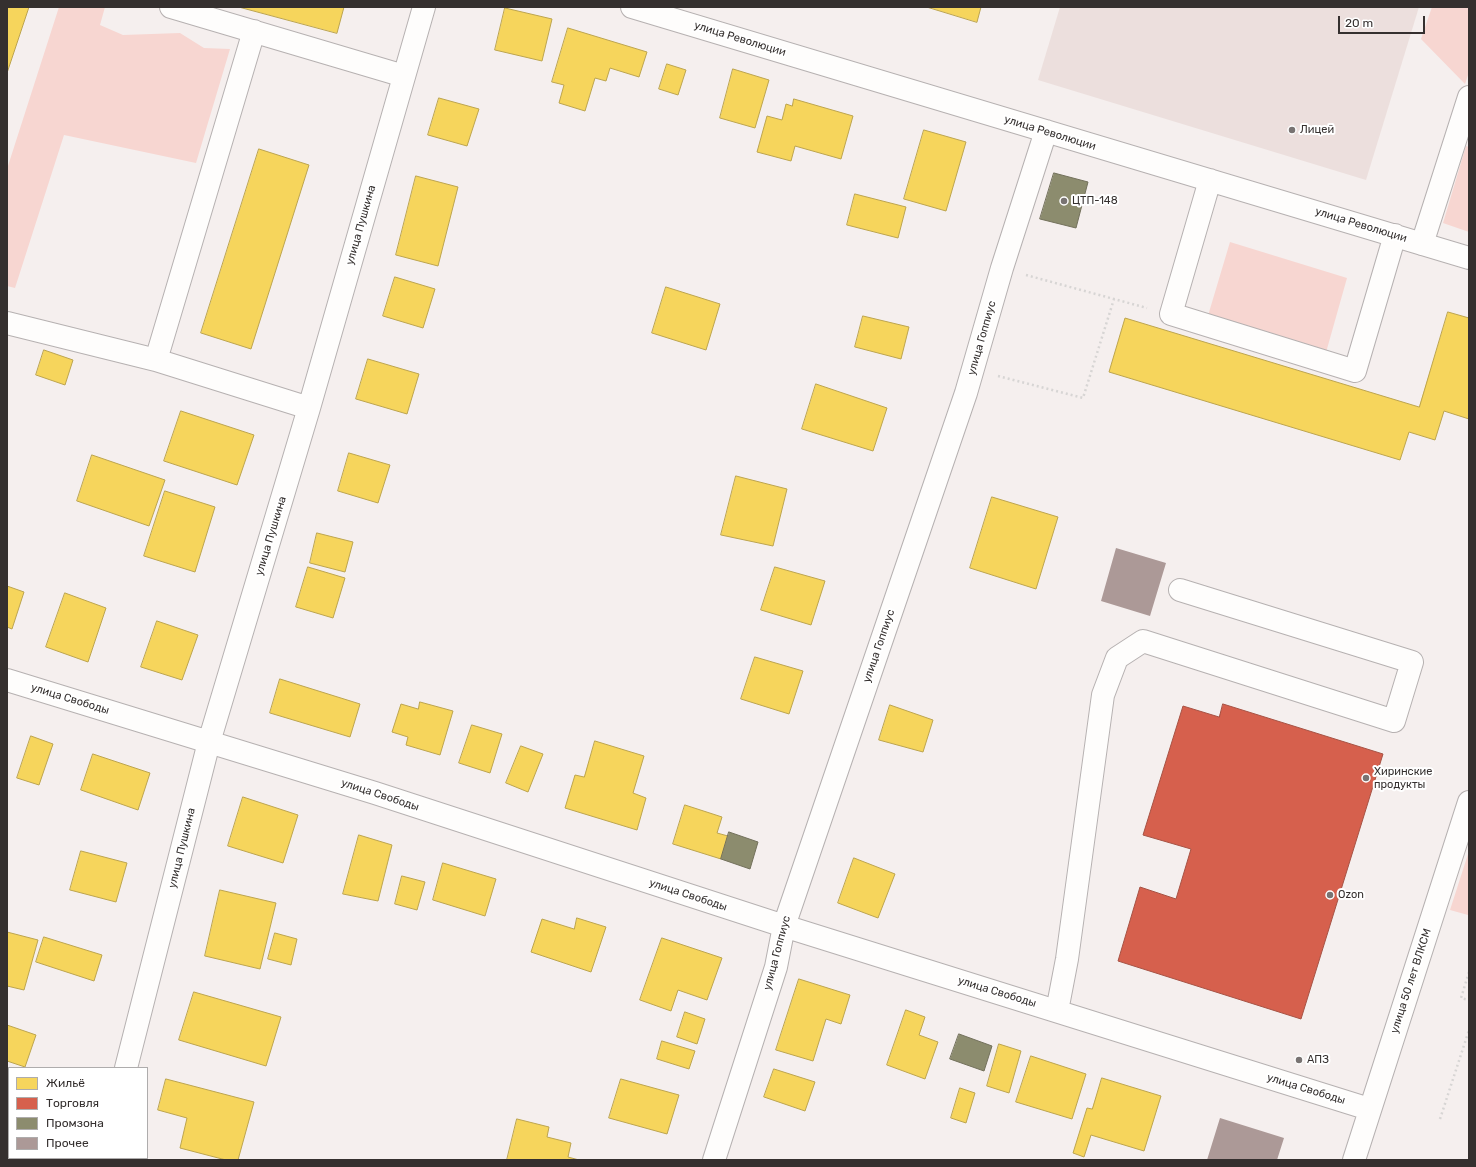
<!DOCTYPE html>
<meta charset="utf-8">
<style>
body{margin:0}
#map{position:relative;width:1476px;height:1167px;overflow:hidden;background:#f5efee;font-family:Rubik,sans-serif}
canvas{display:block}
.frame{position:absolute;inset:0;border:8px solid #35302f;pointer-events:none}
.legend{position:absolute;left:8px;top:1067px;width:140px;height:92px;box-sizing:border-box;background:#fff;border:1px solid #aeacac;margin:0;padding:5px 7px;list-style:none;font-size:12px;color:#35302f}
.legend li{display:flex;align-items:center;gap:8px;height:20px}
.legend b{width:20px;border:1px solid #aeacac}
.scale{position:absolute;left:1338px;top:16px;width:87px;height:18px;box-sizing:border-box;border:2px solid #35302f;border-top:0;padding-left:5px;font-size:12px;line-height:14px;white-space:nowrap;color:#35302f;-webkit-text-stroke:3px #fff;paint-order:stroke}
</style>
<div id="map">
<canvas width="1476" height="1167"></canvas>
<div class="frame"></div>
<ul class="legend">
<li><b style="height:11px;background:#f6d55c"></b>Жильё</li>
<li><b style="height:11px;background:#d6604d"></b>Торговля</li>
<li><b style="height:11px;background:#8c8c6e"></b>Промзона</li>
<li><b style="height:11px;background:#ac9997"></b>Прочее</li>
</ul>
<div class="scale">20 m</div>
</div>
<script>
const ctx = document.querySelector('canvas').getContext('2d');
ctx.lineJoin = 'round';
function fillPath(path, color) { ctx.fillStyle = color; ctx.fill(path, 'evenodd'); }
function strokePath(path, color, width, dash) { ctx.strokeStyle = color; ctx.lineWidth = width; ctx.lineCap = dash ? 'butt' : 'round'; ctx.setLineDash(dash || []); ctx.stroke(path); }
function write(font, color, halo, rows, align = 'center') {
  ctx.font = font + ' Rubik,sans-serif'; ctx.lineWidth = 4; ctx.setLineDash([]); ctx.textBaseline = 'middle'; ctx.strokeStyle = halo; ctx.fillStyle = color; for (const [text, x, y, turn = 0] of rows) {
    ctx.save(); ctx.translate(x, y); ctx.rotate((+turn || 0) * Math.PI / 180); ctx.textAlign = isNaN(turn) ? turn : align; if (halo) ctx.strokeText(text, 0, 0); ctx.fillText(text, 0, 0); ctx.restore();
  }
}
const built = new Path2D(`
 M1060,7H1419L1366,180L1038,80Z`);
const green = new Path2D(`
 M59,7H105L100,25L123,35L180,33L204,48L230,49L196,163L64,135L15,288L7,286V169Z
 M1432,7H1469V72L1465,84L1421,39Z
 M1466,146L1469,147V232L1443,223Z
 M1230,242L1347,278L1325,356L1207,319Z
 M1469,851V911L1468,915L1450,910Z`);
const homes = new Path2D(`
 M7,7H29L7,73Z
 M239,7H344L337,33Z
 M927,7H981L977,22Z
 M505,8L552,19L542,61L495,50Z
 M568,28L647,52L639,77L610,68L606,81L595,78L585,111L559,103L564,85L552,82Z
 M667,64L686,70L678,95L659,89Z
 M733,69L769,80L755,128L720,118Z
 M439,98L479,109L467,146L428,135Z
 M794,99L853,116L841,159L795,146L791,161L757,152L767,116L782,120L786,104L792,106Z
 M924,130L966,142L946,211L904,199Z
 M259,149L309,165L251,349L201,333Z
 M416,176L458,187L438,266L396,255Z
 M855,194L906,207L898,238L847,225Z
 M395,277L435,289L423,328L383,316Z
 M666,287L720,304L706,350L652,333Z
 M1448,312L1469,318V419L1444,411L1435,440L1409,432L1400,460L1109,372L1125,318L1419,407Z
 M863,316L909,327L901,359L855,347Z
 M44,350L73,360L65,385L36,375Z
 M368,359L419,374L407,414L356,399Z
 M816,384L887,408L873,451L802,429Z
 M181,411L254,435L237,485L164,461Z
 M349,453L390,465L378,503L338,491Z
 M92,455L165,480L149,526L77,501Z
 M736,476L787,489L773,546L721,535Z
 M165,491L215,507L195,572L144,556Z
 M992,497L1058,517L1036,589L970,568Z
 M317,533L353,542L345,572L310,563Z
 M308,567L345,578L333,618L296,607Z
 M775,567L825,581L811,625L761,610Z
 M7,586L24,592L12,629L7,627Z
 M65,593L106,608L88,662L46,647Z
 M157,621L198,635L182,680L141,667Z
 M755,657L803,671L789,714L741,699Z
 M280,679L360,704L350,737L270,713Z
 M420,702L453,711L440,755L406,745L408,737L392,732L401,704L418,709Z
 M890,705L933,720L923,752L879,740Z
 M472,725L502,734L490,773L459,763Z
 M31,736L53,744L39,785L17,778Z
 M595,741L644,756L633,793L646,798L637,830L565,808L575,775L584,777Z
 M521,746L543,754L528,792L506,783Z
 M93,754L150,773L138,810L81,790Z
 M243,797L298,815L283,863L228,846Z
 M685,805L722,817L717,833L728,836L721,859L673,844Z
 M359,835L392,845L378,901L343,894Z
 M81,851L127,863L116,902L70,890Z
 M854,858L895,874L878,918L838,903Z
 M443,863L496,879L485,916L433,900Z
 M402,876L425,882L417,910L395,904Z
 M220,890L276,903L260,969L205,956Z
 M577,918L606,927L591,972L531,952L542,919L574,929Z
 M7,932L38,940L24,990L7,986Z
 M275,933L297,939L291,965L268,959Z
 M44,937L102,955L94,981L36,962Z
 M662,938L722,958L707,1000L678,990L671,1011L640,1000Z
 M799,979L850,995L841,1024L826,1019L813,1061L776,1050Z
 M194,992L281,1017L266,1066L179,1040Z
 M906,1010L925,1017L919,1035L938,1042L925,1079L887,1065Z
 M685,1012L705,1019L697,1044L677,1037Z
 M7,1025L36,1035L25,1067L7,1061Z
 M662,1041L695,1051L689,1069L657,1059Z
 M999,1044L1021,1051L1009,1093L987,1086Z
 M1031,1056L1086,1074L1072,1119L1016,1102Z
 M774,1069L815,1082L805,1111L764,1097Z
 M1102,1078L1161,1096L1144,1151L1091,1135L1084,1157L1073,1153L1087,1108L1092,1109Z
 M166,1079L254,1102L238,1160H226L180,1148L187,1118L158,1110Z
 M621,1079L679,1095L667,1134L609,1118Z
 M960,1088L975,1093L966,1123L951,1118Z
 M7,1119L9,1120V1153L7,1152Z
 M517,1119L549,1127L547,1137L571,1143L568,1157L579,1160H507Z
 M25,1158H55V1160H31Z`);
const shops = new Path2D(`
 M1223,704L1383,754L1301,1019L1118,961L1140,887L1176,899L1191,849L1143,835L1183,706L1219,717Z`);
const industry = new Path2D(`
 M1054,173L1088,182L1076,228L1040,219Z
 M729,832L758,842L750,869L721,859Z
 M959,1034L992,1046L984,1071L950,1059Z`);
const building = new Path2D(`
 M1116,548L1166,563L1150,616L1101,601Z
 M1220,1118L1284,1138L1277,1160H1207Z`);
const path = new Path2D(`
 M1026,275L1147,308
 M998,376L1083,398L1114,299
 M1469,972L1461,998L1469,1000
 M1440,1119L1469,1030`);
const minor = new Path2D(`
 M171,7L404,76
 M632,7L1469,258
 M1210,180L1171,314L1355,371L1395,235
 M1422,244L1469,97
 M7,323L156,360L309,408
 M156,360L254,31
 M7,680L375,793L784,926L1369,1109
 M1057,1011L1067,959L1103,695L1117,658L1143,641L1394,721L1412,662L1180,590
 M126,1068L209,742L309,408L424,7
 M102,1160L103,1158
 M714,1160L776,967L784,926L966,393L1002,268L1046,131
 M1354,1160L1469,802`);
const markers = [
 [1292,130,4,"#787372"],
 [1064,201,4,"#787372"],
 [1366,778,4,"#787372"],
 [1330,895,4,"#787372"],
 [1299,1060,4,"#787372"]
];
const streetNames = [
 ["улица Революции",740,39,17],
 ["улица Революции",1050,133,17],
 ["улица Пушкина",361,225,-74],
 ["улица Революции",1361,225,17],
 ["улица Гоппиус",982,338,-74],
 ["улица Пушкина",271,536,-73],
 ["улица Гоппиус",879,646,-71],
 ["улица Свободы",70,699,17],
 ["улица Свободы",380,795,18],
 ["улица Пушкина",182,848,-76],
 ["улица Свободы",688,895,18],
 ["улица Гоппиус",777,953,-75],
 ["улица 50 лет ВЛКСМ",1411,981,-72],
 ["улица Свободы",997,992,17],
 ["улица Свободы",1306,1089,17]
];
const poiNames = [
 ["Лицей",1300,130],
 ["ЦТП-148",1072,201],
 ["Хиринские",1374,772],
 ["продукты",1374,785],
 ["Ozon",1338,895],
 ["АПЗ",1307,1060]
];
fillPath(built, '#ecdfdd');
fillPath(green, '#f7d6d1');
fillPath(homes, '#f6d55c');
strokePath(homes, '#bca44e', 1);
fillPath(shops, '#d6604d');
strokePath(shops, '#a65244', 1);
fillPath(industry, '#8c8c6e');
strokePath(industry, '#72705b', 1);
fillPath(building, '#ac9997');
strokePath(minor, '#b6b1b1', 24);
strokePath(path, '#d7d5d4', 2.5, [2, 3]);
strokePath(minor, '#fefdfc', 22);
for (const [x, y, r, color] of markers) { const dot = new Path2D(); dot.arc(x, y, r, 0, 2 * Math.PI); ctx.fillStyle = color; ctx.fill(dot); strokePath(dot, '#fff', 1.5); }
write('11px', '#35302f', '#fff', streetNames);
write('11px', '#35302f', '#fff', poiNames, 'left');
</script>
